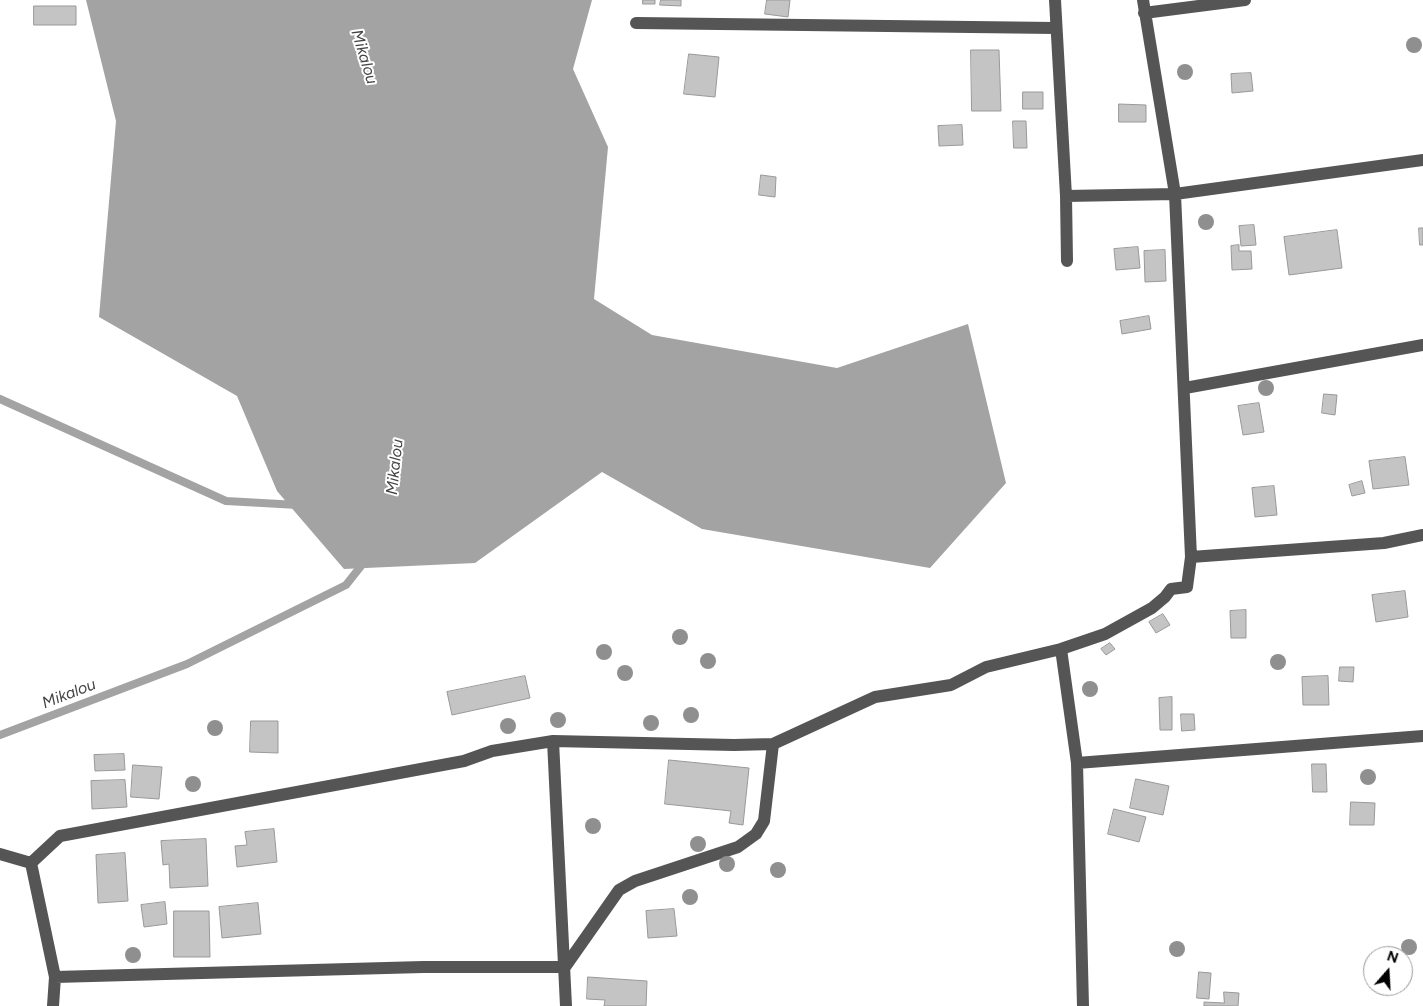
<!DOCTYPE html>
<style>
body{margin:0}
#map{position:relative;width:1423px;height:1006px;overflow:hidden;background:#fff;font-family:Figtree,sans-serif}
canvas{display:block}
.north{position:absolute;left:1363px;top:946px;width:50px;height:50px;box-sizing:border-box;background:#fff;border:1px solid #999;border-radius:50%;rotate:19deg;font-size:14px;font-weight:700;line-height:20px;text-align:center;color:#000}
.north::after{content:'';display:block;margin:auto;width:18px;height:22px;background:#000;clip-path:polygon(50% 0,100% 100%,50% 72%,0 100%)}
</style>
<div id="map">
<canvas width="1423" height="1006"></canvas>
<div class="north">N</div>
</div>
<script>
const ctx = document.querySelector('canvas').getContext('2d');
ctx.lineJoin = 'round';
function fillPath(path, color) { ctx.fillStyle = color; ctx.fill(path, 'evenodd'); }
function strokePath(path, color, width, dash) { ctx.strokeStyle = color; ctx.lineWidth = width; ctx.lineCap = dash ? 'butt' : 'round'; ctx.setLineDash(dash || []); ctx.stroke(path); }
function write(font, color, halo, rows, align = 'center') {
  ctx.font = font + ' Figtree,sans-serif'; ctx.lineWidth = 4; ctx.setLineDash([]); ctx.textBaseline = 'middle'; ctx.strokeStyle = halo; ctx.fillStyle = color; for (const [text, x, y, turn = 0] of rows) {
    ctx.save(); ctx.translate(x, y); ctx.rotate((+turn || 0) * Math.PI / 180); ctx.textAlign = isNaN(turn) ? turn : align; if (halo) ctx.strokeText(text, 0, 0); ctx.fillText(text, 0, 0); ctx.restore();
  }
}
const water = new Path2D(`
 M86,0H592L573,69L608,147L594,299L652,335L837,368L968,324L1006,483L930,568L702,529L602,472L475,563L344,569L277,491L237,396L99,317L116,121Z`);
const stream = new Path2D(`
 M0,399L226,501L298,505
 M0,735L187,664L346,585L365,561`);
const building = new Path2D(`
 M643,0H655V4H643Z
 M661,0H681V6L660,5Z
 M767,0H790L788,17L765,14Z
 M34,6H76V25H34Z
 M971,50H999L1001,111H972Z
 M689,54L719,57L715,97L684,94Z
 M1251,73L1253,91L1232,93L1231,74Z
 M1023,92H1043V109H1023Z
 M1119,104L1146,105V122H1119Z
 M1013,121H1026L1027,148H1014Z
 M962,125L963,145L939,146L938,126Z
 M761,175L776,177L775,197L759,195Z
 M1254,225L1256,245L1241,246L1239,226Z
 M1419,228H1423V245H1420Z
 M1337,230L1342,268L1289,275L1284,237Z
 M1239,245V251H1251L1252,269L1232,270L1231,246Z
 M1138,247L1140,268L1116,270L1114,249Z
 M1165,250L1166,281L1145,282L1144,251Z
 M1149,316L1151,329L1122,334L1120,321Z
 M1324,394L1337,395L1335,415L1322,413Z
 M1259,403L1264,432L1243,435L1238,406Z
 M1405,457L1409,485L1373,489L1369,461Z
 M1362,481L1365,493L1352,496L1349,485Z
 M1274,486L1277,515L1255,517L1252,488Z
 M1405,591L1408,617L1376,622L1372,595Z
 M1246,610V638H1231L1230,611Z
 M1163,614L1170,625L1156,633L1149,622Z
 M1110,643L1115,649L1106,655L1101,649Z
 M1340,667H1354L1353,682L1339,681Z
 M525,676L530,698L452,715L447,692Z
 M1328,676L1329,705H1303L1302,677Z
 M1172,697V730H1160L1159,698Z
 M1181,714H1194L1195,730L1182,731Z
 M251,721H278V753L250,752Z
 M124,754L125,770L95,771L94,755Z
 M669,760L749,768L743,825L729,823L731,811L665,804Z
 M1312,764H1326L1327,792H1313Z
 M133,765L162,767L159,799L131,797Z
 M1136,779L1169,786L1163,815L1130,808Z
 M125,780L127,807L92,809L91,781Z
 M1351,802L1375,803L1374,825H1350Z
 M1114,809L1146,817L1139,842L1108,834Z
 M274,829L277,862L237,867L235,846L247,845L245,832Z
 M206,839L208,886L170,888L169,864L163,865L161,841Z
 M125,853L128,901L98,903L96,855Z
 M165,902L167,924L144,927L141,905Z
 M258,903L261,934L222,938L219,907Z
 M674,909L677,936L648,938L646,911Z
 M174,911H209L210,957H174Z
 M1199,972L1211,973L1209,999L1197,998Z
 M588,977L647,981L646,1006H604L605,1000L587,999Z
 M1224,992L1239,993L1238,1006H1204V1002L1224,1003Z`);
const minor = new Path2D(`
 M1055,0L1066,196L1067,261
 M1144,13L1245,0
 M636,23L1055,28
 M1066,196L1175,194L1423,160
 M1185,388L1423,345
 M1191,557L1384,543L1423,535
 M1061,649L1077,763L1083,1006
 M553,741L566,1006
 M1077,763L1423,736
 M0,854L31,863L55,977L53,1006
 M31,863L60,836L464,761L492,751L553,741L734,745L773,744L875,697L951,685L986,667L1061,649L1105,634L1152,608L1165,597L1171,589L1187,587L1191,557L1175,194L1143,0
 M55,977L423,967H565L619,890L635,881L738,847L756,834L764,821L773,744`);
const trees = [
 [1414,45],
 [1185,72],
 [1206,222],
 [1266,388],
 [680,637],
 [604,652],
 [708,661],
 [1278,662],
 [625,673],
 [1090,689],
 [691,715],
 [558,720],
 [651,723],
 [508,726],
 [215,728],
 [1368,777],
 [193,784],
 [593,826],
 [698,844],
 [727,864],
 [778,870],
 [690,897],
 [1409,947],
 [1177,949],
 [133,955]
];
const waterNames = [
 ["Mikalou",364,57,73],
 ["Mikalou",395,467,-84],
 ["Mikalou",69,694,-21]
];
fillPath(water, '#a3a3a3');
strokePath(stream, '#a3a3a3', 8);
fillPath(building, '#c4c4c4');
strokePath(building, '#999', 1);
strokePath(minor, '#555', 12);
ctx.fillStyle = '#8f8f8f';
for (const [x, y] of trees) { ctx.beginPath(); ctx.arc(x, y, 8, 0, 2 * Math.PI); ctx.fill(); }
write('italic 16px', '#444', '#fff', waterNames);
</script>
